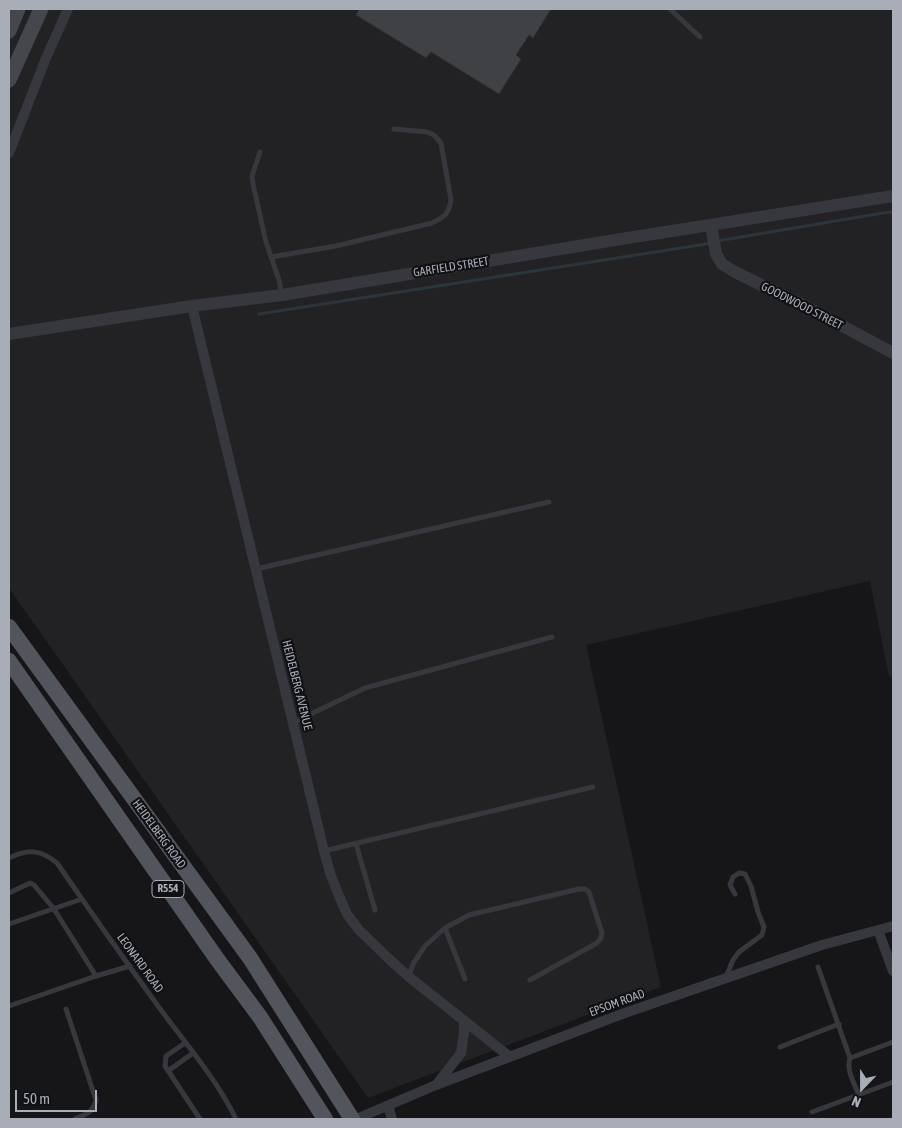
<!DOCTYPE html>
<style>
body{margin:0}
#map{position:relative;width:902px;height:1128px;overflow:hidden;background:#161618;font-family:"Asap Condensed",sans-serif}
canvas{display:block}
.frame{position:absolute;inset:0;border:10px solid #a8adb8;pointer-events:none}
.north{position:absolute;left:837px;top:1063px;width:50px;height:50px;-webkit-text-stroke:4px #111113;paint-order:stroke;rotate:202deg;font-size:14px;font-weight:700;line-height:20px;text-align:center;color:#a8adb8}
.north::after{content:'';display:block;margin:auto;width:18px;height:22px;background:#a8adb8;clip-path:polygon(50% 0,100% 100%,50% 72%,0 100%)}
.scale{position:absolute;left:15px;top:1090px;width:82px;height:22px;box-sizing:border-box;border:2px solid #a8adb8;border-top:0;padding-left:6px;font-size:15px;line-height:18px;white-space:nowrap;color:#a8adb8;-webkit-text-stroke:4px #111113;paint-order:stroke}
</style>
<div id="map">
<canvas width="902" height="1128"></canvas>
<div class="frame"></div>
<div class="north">N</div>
<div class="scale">50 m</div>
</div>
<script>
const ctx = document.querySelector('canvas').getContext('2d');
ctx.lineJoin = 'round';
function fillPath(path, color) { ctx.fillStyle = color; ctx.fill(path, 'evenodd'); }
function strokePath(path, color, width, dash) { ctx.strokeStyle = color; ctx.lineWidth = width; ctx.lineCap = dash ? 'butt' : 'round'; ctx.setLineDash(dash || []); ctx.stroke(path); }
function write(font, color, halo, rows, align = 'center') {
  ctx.font = font + ' "Asap Condensed",sans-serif'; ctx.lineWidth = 4.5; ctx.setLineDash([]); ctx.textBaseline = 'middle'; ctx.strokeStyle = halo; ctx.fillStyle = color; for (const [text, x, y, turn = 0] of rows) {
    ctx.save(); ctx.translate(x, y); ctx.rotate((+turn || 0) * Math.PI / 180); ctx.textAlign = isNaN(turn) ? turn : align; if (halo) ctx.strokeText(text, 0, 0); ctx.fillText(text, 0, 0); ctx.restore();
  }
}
const built = new Path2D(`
 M9,9H893V676L889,677L870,581L586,645L661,987L368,1098L9,588Z`);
const stream = new Path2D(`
 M717,241L889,212L893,213
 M259,314L700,245L710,243`);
const building = new Path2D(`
 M360,9H551L533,38L529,35L516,55L521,59L499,94L431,52L426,58L356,15Z`);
const service = new Path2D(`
 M670,9L700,37
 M260,152L252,176L253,184L266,242L279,280L282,295
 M271,257L336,246L432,223C445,216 448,216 451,200L441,143L434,135L427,132L394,129
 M256,569L549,502
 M294,722L365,688L552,637
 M356,844L375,910
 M324,851L593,787
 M9,858C28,849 40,849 57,863C90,911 124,959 158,1006C185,1043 216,1078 236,1119
 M9,893L30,883L34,885L54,909L96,976
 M9,924L82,899
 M445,928L465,979
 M818,967L850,1058
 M409,976L413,964L425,946L445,928L469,915L579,889H585L589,892L602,933L601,938L597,943L530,980
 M726,977L733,960L739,952L762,935L764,927L758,912L751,886L745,874L739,873L733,877L730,885L735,894
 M9,1006L96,976L130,966
 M66,1009L96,1100C93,1113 86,1114 75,1119
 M185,1043L166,1056L165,1066L200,1119
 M780,1047L839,1024
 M168,1071L193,1053
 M859,1095C854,1083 846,1070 850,1058L893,1042
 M812,1112L893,1082`);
const minor = new Path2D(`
 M9,153L46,58L68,9
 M192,306L324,851L330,873L339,896L347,914L359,930L389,959L409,977L510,1057
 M878,930L893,971
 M437,1084L461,1053L464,1032V1020
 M388,1106L392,1119
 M356,1119L436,1085L622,1014L822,945L893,926`);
const tertiary = new Path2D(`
 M711,225L716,254L722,264L735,272L805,306L893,353
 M9,334L192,306L282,295L615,240L893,196`);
const secondary = new Path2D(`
 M9,31L18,9
 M9,80L41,9`);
const primary = new Path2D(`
 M9,627L250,958L352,1119
 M9,661L217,959L260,1017L325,1119`);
const shields = [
 [168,889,32]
];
const shieldNames = [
 ["R554",168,889]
];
const streetNames = [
 ["GARFIELD STREET",451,267,-9],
 ["GOODWOOD STREET",802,306,27],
 ["HEIDELBERG AVENUE",297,685,76],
 ["HEIDELBERG ROAD",159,834,54],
 ["LEONARD ROAD",140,963,54],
 ["EPSOM ROAD",617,1003,-20]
];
fillPath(built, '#222225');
strokePath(stream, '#2c353c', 3);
fillPath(building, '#404145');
strokePath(building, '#303034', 1);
strokePath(service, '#37383d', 5);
strokePath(minor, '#37383d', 10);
strokePath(tertiary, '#37383d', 12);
strokePath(secondary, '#45474d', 15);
strokePath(primary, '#53555c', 16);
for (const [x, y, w] of shields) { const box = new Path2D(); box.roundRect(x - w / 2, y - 8.5, w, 17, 4); ctx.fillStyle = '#111113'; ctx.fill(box); strokePath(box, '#a8adb8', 1); }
write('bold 11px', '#a8adb8', null, shieldNames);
write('12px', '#a8adb8', '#111113', streetNames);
</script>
